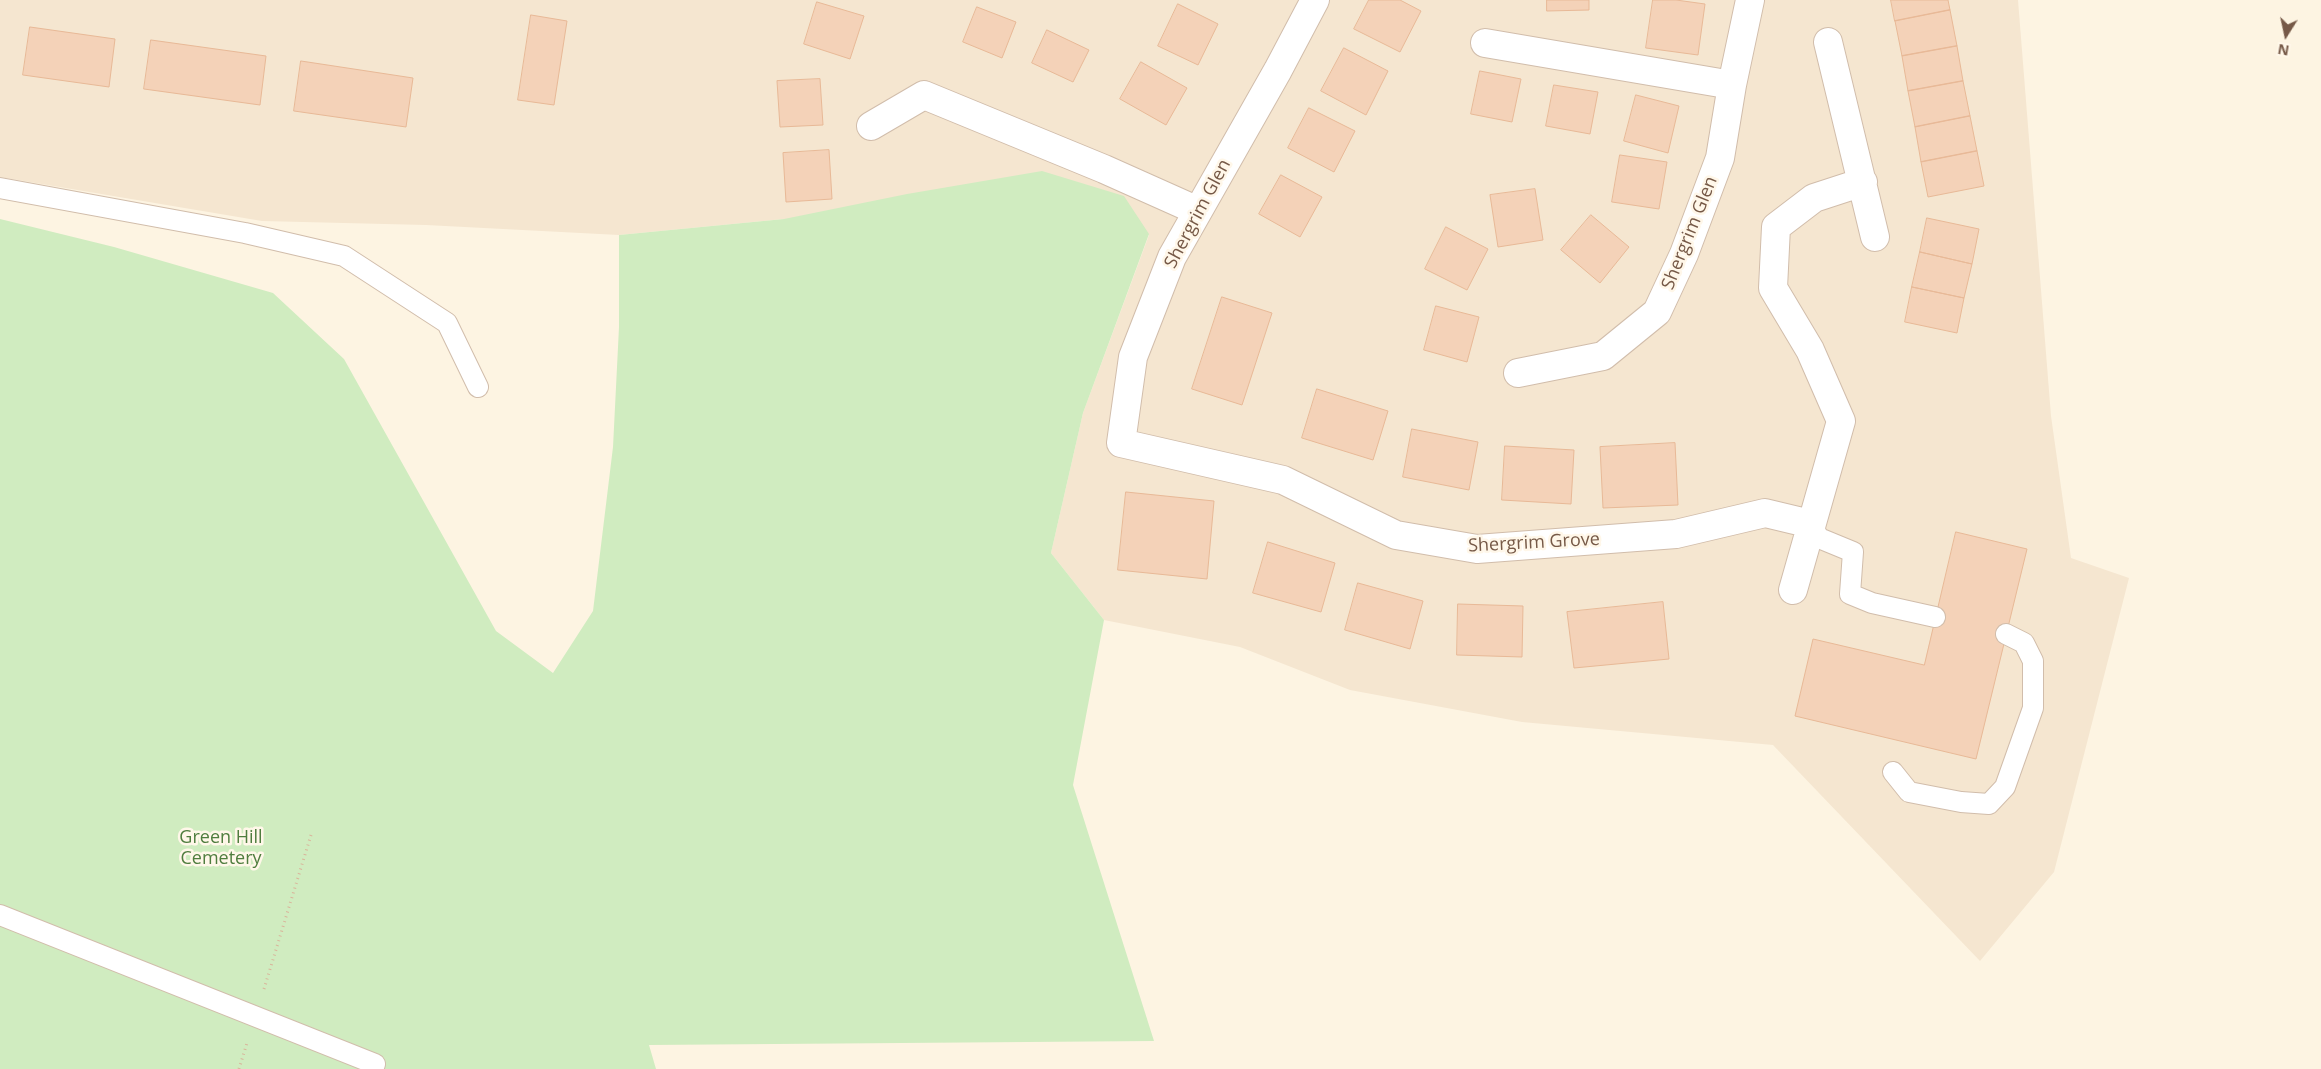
<!DOCTYPE html>
<style>
body{margin:0}
#map{position:relative;width:2321px;height:1069px;overflow:hidden;background:#fdf4e2;font-family:"Open Sans",sans-serif}
canvas{display:block}
.north{position:absolute;left:2261px;top:10px;width:50px;height:50px;-webkit-text-stroke:4px #fff7e9;paint-order:stroke;rotate:190deg;font-size:14px;font-weight:700;line-height:20px;text-align:center;color:#765947}
.north::after{content:'';display:block;margin:auto;width:18px;height:22px;background:#765947;clip-path:polygon(50% 0,100% 100%,50% 72%,0 100%)}
</style>
<div id="map">
<canvas width="2321" height="1069"></canvas>
<div class="north">N</div>
</div>
<script>
const ctx = document.querySelector('canvas').getContext('2d');
ctx.lineJoin = 'round';
function fillPath(path, color) { ctx.fillStyle = color; ctx.fill(path, 'evenodd'); }
function strokePath(path, color, width, dash) { ctx.strokeStyle = color; ctx.lineWidth = width; ctx.lineCap = dash ? 'butt' : 'round'; ctx.setLineDash(dash || []); ctx.stroke(path); }
function write(font, color, halo, rows, align = 'center') {
  ctx.font = font + ' "Open Sans",sans-serif'; ctx.lineWidth = 5; ctx.setLineDash([]); ctx.textBaseline = 'middle'; ctx.strokeStyle = halo; ctx.fillStyle = color; for (const [text, x, y, turn = 0] of rows) {
    ctx.save(); ctx.translate(x, y); ctx.rotate((+turn || 0) * Math.PI / 180); ctx.textAlign = isNaN(turn) ? turn : align; if (halo) ctx.strokeText(text, 0, 0); ctx.fillText(text, 0, 0); ctx.restore();
  }
}
const residential = new Path2D(`
 M0,0H2018L2051,416L2071,558L2129,578L2054,872L1980,961L1773,745L1522,722L1350,690L1240,647L1104,620L1051,553L1083,413L1149,235L784,219L619,235L426,225L262,221L0,177Z`);
const green = new Path2D(`
 M1042,171L1124,196L1149,234L1083,413L1051,553L1104,620L1073,785L1154,1041L649,1045L656,1069H0V219L114,247L273,293L344,359L496,631L553,673L593,611L613,447L619,327V235L784,219L907,194Z`);
const building = new Path2D(`
 M1369,0H1400L1421,11L1400,52L1354,29Z
 M1547,0H1589V10L1547,11Z
 M1653,0H1676L1705,4L1698,55L1646,48Z
 M1891,0H1948L1950,10L1895,21Z
 M817,2L864,16L850,59L804,44Z
 M1178,4L1218,24L1198,65L1158,46Z
 M977,7L1016,22L1002,58L963,42Z
 M1950,10L1957,46L1902,56L1895,21Z
 M531,15L567,21L554,105L518,100Z
 M30,27L115,39L109,87L23,75Z
 M1047,30L1089,50L1073,82L1032,63Z
 M151,40L266,56L260,105L144,89Z
 M1957,46L1963,81L1908,91L1902,56Z
 M1344,48L1388,71L1366,115L1321,91Z
 M301,61L413,78L406,127L294,111Z
 M1141,62L1187,88L1166,125L1120,99Z
 M1480,71L1521,79L1512,122L1471,114Z
 M820,79L823,125L780,127L777,81Z
 M1963,81L1970,116L1915,127L1908,91Z
 M1554,85L1598,92L1590,134L1546,126Z
 M1636,95L1679,106L1668,153L1624,141Z
 M1309,108L1355,131L1334,172L1288,148Z
 M1970,116L1977,151L1921,162L1915,127Z
 M829,150L832,199L786,202L783,153Z
 M1977,151L1984,186L1928,197L1921,162Z
 M1620,155L1667,162L1659,209L1612,202Z
 M1281,175L1322,197L1300,237L1259,214Z
 M1535,189L1543,240L1498,247L1490,195Z
 M1591,215L1629,247L1600,283L1561,250Z
 M1927,218L1979,229L1972,264L1920,252Z
 M1446,227L1488,249L1467,290L1425,269Z
 M1920,252L1972,264L1964,298L1912,287Z
 M1912,287L1964,298L1957,333L1905,322Z
 M1222,297L1272,313L1242,405L1192,389Z
 M1436,306L1479,317L1467,362L1424,350Z
 M1317,389L1388,411L1373,460L1302,438Z
 M1412,429L1478,442L1469,490L1403,477Z
 M1675,443L1678,505L1603,508L1600,447Z
 M1505,446L1574,450L1571,504L1502,500Z
 M1126,492L1214,501L1207,579L1118,570Z
 M1956,532L2027,549L1976,759L1795,716L1813,639L1924,665Z
 M1268,542L1335,563L1321,612L1253,593Z
 M1358,583L1423,601L1410,649L1345,630Z
 M1663,602L1669,659L1574,668L1567,612Z
 M1458,604L1523,606L1522,657L1457,655Z`);
const path = new Path2D(`
 M264,989L311,835
 M239,1069L247,1043`);
const lane = new Path2D(`
 M0,188L245,233L344,256L447,323L478,387
 M1811,524L1819,538L1853,552L1850,594L1872,603L1935,617
 M1893,772L1909,792L1961,802L1989,804L2005,787L2033,708V661L2024,643L2006,634
 M0,915L375,1064L373,1069`);
const street = new Path2D(`
 M1315,0L1278,70L1172,257L1133,357L1121,443L1283,480L1396,535L1477,549L1676,534L1765,513L1811,524
 M1828,42L1875,237
 M1485,43L1732,85
 M871,126L924,95L1104,169L1198,211
 M1518,373L1603,356L1657,312L1684,254L1720,158L1732,85L1750,0
 M1793,590L1841,421L1810,350L1773,288L1776,227L1814,198L1863,182`);
const streetNames = [
 ["Shergrim Glen",1198,214,-62],
 ["Shergrim Glen",1690,233,-68],
 ["Shergrim Grove",1534,543,-3]
];
const parkNames = [
 ["Green Hill",221,838],
 ["Cemetery",221,859]
];
fillPath(residential, '#f5e6d0');
fillPath(green, '#d0ecc0');
fillPath(building, '#f4d2b8');
strokePath(building, '#e8b997', 1);
strokePath(lane, '#d1bdab', 22);
strokePath(street, '#d1bdab', 30);
strokePath(path, '#d9b59b', 3, [1, 4]);
strokePath(lane, '#fff', 20);
strokePath(street, '#fff', 28);
write('18px', '#765947', '#fff7e9', streetNames);
write('18px', '#4f7d3e', '#fff7e9', parkNames);
</script>
